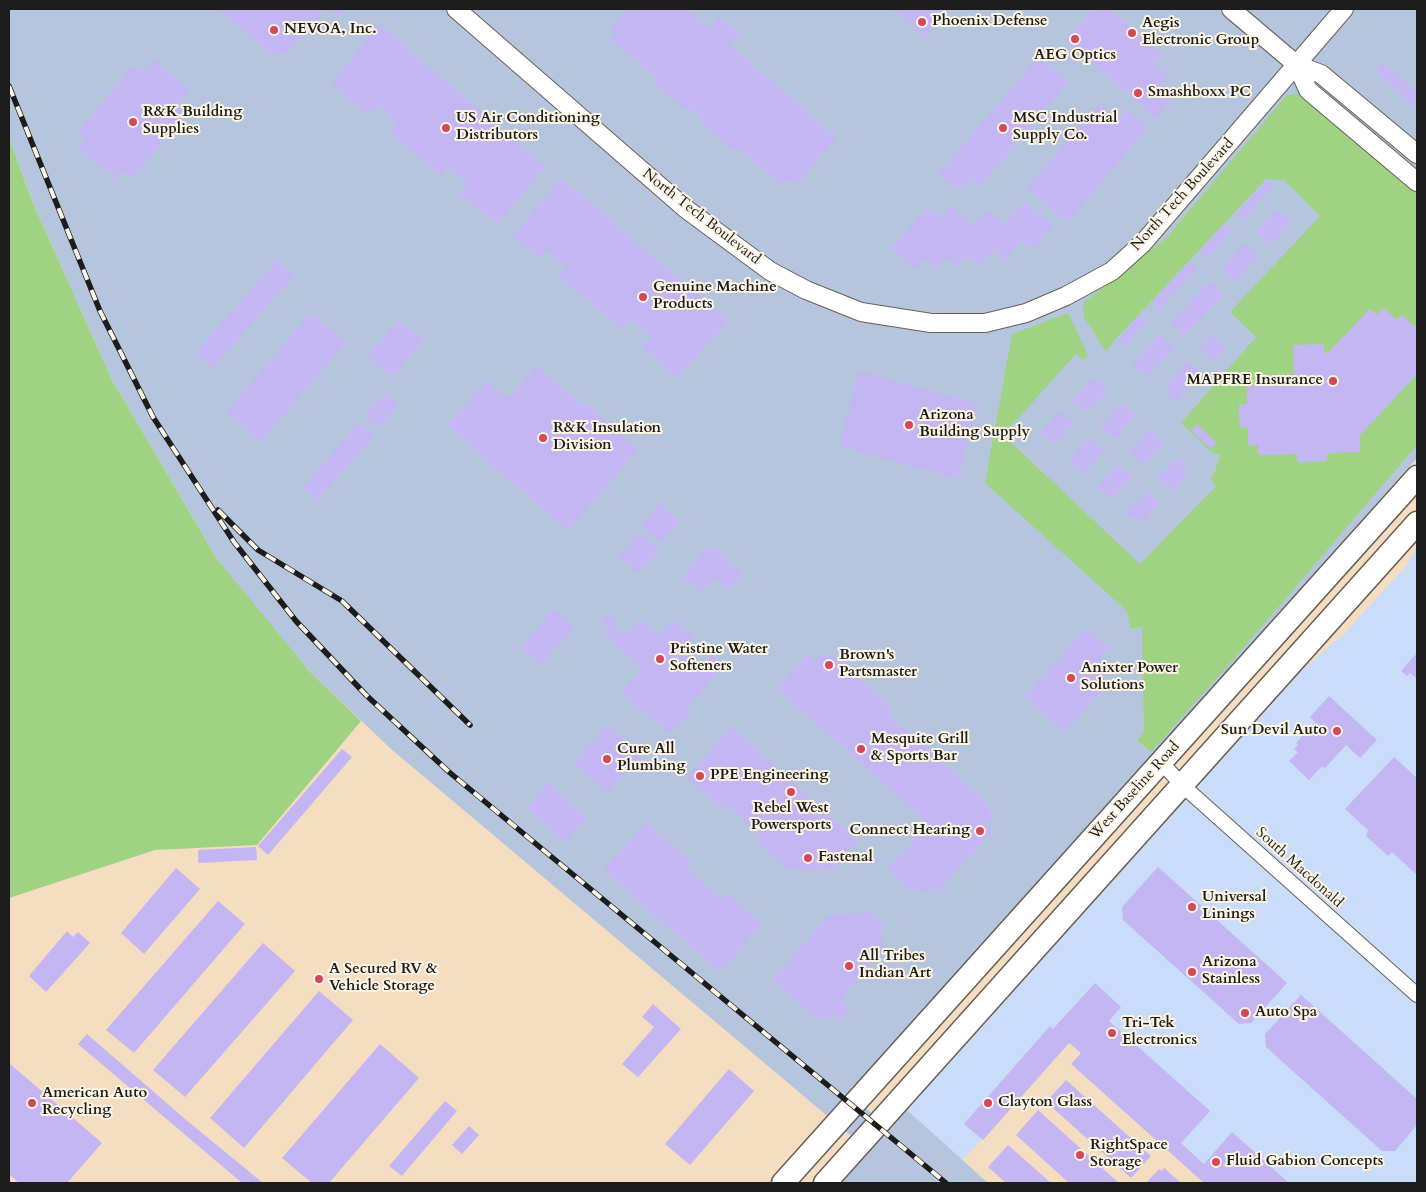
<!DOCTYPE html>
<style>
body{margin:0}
#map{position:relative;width:1426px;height:1192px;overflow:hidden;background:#f5ddc1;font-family:Cardo,serif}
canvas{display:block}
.frame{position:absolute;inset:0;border:10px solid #1c1c1c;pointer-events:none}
</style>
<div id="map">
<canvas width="1426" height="1192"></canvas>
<div class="frame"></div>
</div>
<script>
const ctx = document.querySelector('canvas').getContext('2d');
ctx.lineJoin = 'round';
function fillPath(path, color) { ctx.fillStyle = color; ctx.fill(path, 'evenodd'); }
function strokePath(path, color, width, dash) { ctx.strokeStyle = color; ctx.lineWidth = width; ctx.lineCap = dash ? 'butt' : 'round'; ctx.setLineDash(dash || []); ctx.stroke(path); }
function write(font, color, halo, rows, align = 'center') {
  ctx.font = font + ' Cardo,serif'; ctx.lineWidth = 4; ctx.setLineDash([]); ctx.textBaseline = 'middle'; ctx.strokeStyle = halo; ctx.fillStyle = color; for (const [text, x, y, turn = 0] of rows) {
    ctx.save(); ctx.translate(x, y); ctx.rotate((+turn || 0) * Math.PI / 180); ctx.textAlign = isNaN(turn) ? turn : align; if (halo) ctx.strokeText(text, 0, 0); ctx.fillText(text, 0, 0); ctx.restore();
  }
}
const built = new Path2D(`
 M1417,547V1183H1226L1069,1043L962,1161L907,1110L1302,670L1345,633L1406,566Z`);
const industrial = new Path2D(`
 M9,9H1417V458L850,1093L889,1129L907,1110L988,1183H841L869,1151L391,749L311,673L269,624L217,559L112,380L32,201L9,137Z`);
const green = new Path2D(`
 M1299,93L1417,194V329L1402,315L1397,320L1384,308L1377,315L1370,309L1328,353H1324V344L1294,375L1256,376V386H1247V404L1239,405L1240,427H1248V445H1258V455L1297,454V462L1327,461V453L1360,435L1417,374V445L1240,652L1151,752L1137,740L1144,732L1142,627L1130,628L1127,611L985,483L1012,334L1068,313L1088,355L1084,360L1076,354L1003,435L1140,564L1216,486L1210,479L1214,474L1220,455L1212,453L1181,423L1256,337L1230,312L1320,216L1284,180L1266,179L1114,341L1106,352L1084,317L1083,303L1166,238L1287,95Z
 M9,137L32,201L112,380L217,559L311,673L361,721L257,845L155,850L9,898Z`);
const building = new Path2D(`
 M217,9H325L288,51L276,56L272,55Z
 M329,9H346L338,17Z
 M627,9H687L709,28L719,16L740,33L730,45L837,138L796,185L788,178L782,186L735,146L732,150L700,122L703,118L688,106L685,110L653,82L656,78L610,39L616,31L611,27Z
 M892,9H947L924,36Z
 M1092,9H1109L1163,54L1154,64L1168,76L1159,86L1173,97L1156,118L1065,40Z
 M380,25L546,167L497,225L460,193L468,183L448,166L440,176L389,132L397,123L377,105L368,115L331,83Z
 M1039,56L1069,81L979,187L969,179L958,191L938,174Z
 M154,59L190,90L178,104L187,112L132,179L122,171L115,179L78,148L86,138L78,131L133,66L141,73Z
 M1384,63L1417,92V109L1376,72Z
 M1098,104L1118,121L1128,110L1148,127L1067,223L1027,188Z
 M561,178L728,320L678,378L642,346L650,337L630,319L621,329L558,276L567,266L547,249L539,259L512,236Z
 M1267,181L1273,186L1243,220L1236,214Z
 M1024,201L1054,226L1033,250L1022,240L1005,260L993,250L979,266L968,256L958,267L946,257L936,269L924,259L916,269L891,249L927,207L939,217L950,205L973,225L987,210L1004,224Z
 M1277,209L1291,222L1270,245L1256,232Z
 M1225,224L1232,231L1208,258L1200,251Z
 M1245,243L1259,256L1235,282L1221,269Z
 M277,260L294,275L213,368L195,353Z
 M1189,262L1197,268L1159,310L1152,303Z
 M1209,281L1224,294L1185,336L1171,323Z
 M1384,308L1397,320L1402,315L1417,329L1414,336L1417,339V374L1360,435V452L1327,453V461L1297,462V454L1258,455V445H1248V427L1240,428L1239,404H1247V386H1256V376L1294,375L1293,345L1324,344V353H1328L1370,309L1377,315Z
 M311,312L346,342L261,441L226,412Z
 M1140,315L1147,321L1123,348L1116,342Z
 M399,319L423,341L392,377L367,356Z
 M1160,334L1174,347L1146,377L1132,364Z
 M1212,334L1227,347L1213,362L1199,348Z
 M1188,361L1201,373L1173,403L1167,397L1171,393L1164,387Z
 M537,366L581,404L584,402L638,450L567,531L447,425L487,380L508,399Z
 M859,371L979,404L958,479L839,446Z
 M1093,377L1107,390L1086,413L1072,400Z
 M384,393L398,405L378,428L364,416Z
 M1121,403L1136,416L1115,439L1100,426Z
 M1061,410L1074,423L1055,445L1041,432Z
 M359,422L374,436L318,500L303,487Z
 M1197,424L1217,443L1211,449L1191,431Z
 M1149,430L1164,443L1143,465L1129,453Z
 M1089,437L1104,450L1083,474L1068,461Z
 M1177,457L1184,463L1181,467L1188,473L1171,492L1157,479Z
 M1118,464L1132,476L1111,499L1097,487Z
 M1146,491L1159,503L1142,522L1135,515L1131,519L1125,513Z
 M660,503L680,521L661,543L641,525Z
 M640,532L659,549L638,573L618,556Z
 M710,545L743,574L729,590L715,577L702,592L683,576Z
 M554,609L574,627L540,665L520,647Z
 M609,613L617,620L612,625L624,636L639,619L658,636L673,619L694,638L681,653L699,669L712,654L724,665L687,708L691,711L670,734L621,692L642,669L603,634L609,628L601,621Z
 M1086,628L1109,648L1099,658L1111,669L1094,688L1100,693L1065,732L1025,696Z
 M820,653L826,659L830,653L892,709L888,714L992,808L987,813L993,818L987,824L993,830L936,893L930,888L925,893L919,888L914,894L887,869L928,824L777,688L808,654L814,660Z
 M1417,653V679L1410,673L1407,676L1401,671Z
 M1329,696L1377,740L1360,758L1346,745L1325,768L1322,766L1309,780L1289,761L1298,752L1294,749L1298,745L1296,743L1315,722L1310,717Z
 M607,724L641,755L607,793L573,763Z
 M731,727L858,841L833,869L799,871L794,866L790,871L755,840L760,835L725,804L721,809L686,778Z
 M342,749L352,757L268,855L258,846Z
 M1394,757L1417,778V875L1392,852L1388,856L1366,836L1368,830L1345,809Z
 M548,783L587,818L566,842L527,808Z
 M646,822L692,863L687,868L722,899L727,893L762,924L720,972L603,870Z
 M256,847L257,860L198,863V850Z
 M1158,867L1287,983L1251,1023L1239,1024L1123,920L1122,907Z
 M176,868L200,889L144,954L121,933Z
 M218,901L245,924L134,1053L106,1030Z
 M870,913L884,926L879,932L885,938L880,943L886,948L840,999L850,1008L839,1020L833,1015L829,1020L824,1015L818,1021L772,979L829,915Z
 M67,931L73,937L78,932L90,943L46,992L29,976Z
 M263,943L295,971L185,1097L153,1070Z
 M1095,983L1121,1007L1109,1021L1210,1111L1181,1143L1204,1164L1232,1132L1289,1183H1204L1071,1064L1081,1053L1069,1043L983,1140L964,1124L1050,1026L1053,1029Z
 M319,991L353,1020L244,1148L210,1118Z
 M1301,995L1417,1099V1125L1395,1151H1382L1266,1047L1265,1034Z
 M653,1004L681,1029L638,1077L622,1064L654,1027L642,1017Z
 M87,1034L185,1119L263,1183H242L78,1044Z
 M380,1044L419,1078L329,1183H312L282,1158Z
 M9,1063L102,1143L67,1183H19L9,1174Z
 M729,1069L754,1091L690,1165L665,1144Z
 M1066,1080L1151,1156L1131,1178L1046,1102Z
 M445,1101L457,1111L402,1176L389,1166Z
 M1038,1110L1119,1183H1069L1016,1135Z
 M469,1126L479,1135L462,1154L452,1145Z
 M1008,1145L1051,1183H1006L988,1167Z
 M1164,1168L1181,1183H1146L1159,1169L1162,1171Z`);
const minor = new Path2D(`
 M1161,762L1182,785L1417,995`);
const tertiary = new Path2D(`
 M456,9L686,209L770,271L806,290L861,312L931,323H985L1026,313L1066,296L1112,271L1143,243L1344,9
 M1231,9L1297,65L1321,74L1417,154
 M1297,65L1308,90L1417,182`);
const primary = new Path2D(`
 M783,1183L1417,477
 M825,1183L1417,523`);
const rail = new Path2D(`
 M9,86L100,311L153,417L234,542L296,621L366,695L449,772L946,1183
 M218,510L258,550L342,601L470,725`);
const markers = [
 [922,22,5,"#d1495b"],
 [274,30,5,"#d1495b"],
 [1132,33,5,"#d1495b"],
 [1075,39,5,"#d1495b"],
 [1138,93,5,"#d1495b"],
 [133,122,5,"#d1495b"],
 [446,128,5,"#d1495b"],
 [1003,128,5,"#d1495b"],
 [643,297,5,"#d1495b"],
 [1333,381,5,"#d1495b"],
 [909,425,5,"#d1495b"],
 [543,438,5,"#d1495b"],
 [660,659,5,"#d1495b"],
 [829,665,5,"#d1495b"],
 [1071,678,5,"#d1495b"],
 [1337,731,5,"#d1495b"],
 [861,749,5,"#d1495b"],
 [607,759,5,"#d1495b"],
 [700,776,5,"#d1495b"],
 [791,792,5,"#d1495b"],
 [980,831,5,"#d1495b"],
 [808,858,5,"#d1495b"],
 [1192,907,5,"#d1495b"],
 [849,966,5,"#d1495b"],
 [1192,972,5,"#d1495b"],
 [319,979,5,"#d1495b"],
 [1245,1013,5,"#d1495b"],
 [1112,1033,5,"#d1495b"],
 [32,1103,5,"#d1495b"],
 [988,1103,5,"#d1495b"],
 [1080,1155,5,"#d1495b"],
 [1216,1162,5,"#d1495b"]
];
const poiNames = [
 ["Phoenix Defense",932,22],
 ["Aegis",1142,24],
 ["Electronic Group",1142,41],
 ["NEVOA, Inc.",284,30],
 ["AEG Optics",1075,56,"center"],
 ["Smashboxx PC",1148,93],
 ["R&K Building",143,113],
 ["Supplies",143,130],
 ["US Air Conditioning",456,119],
 ["Distributors",456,136],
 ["MSC Industrial",1013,119],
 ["Supply Co.",1013,136],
 ["Genuine Machine",653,288],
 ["Products",653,305],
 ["MAPFRE Insurance",1323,381,"right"],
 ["Arizona",919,416],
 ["Building Supply",919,433],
 ["R&K Insulation",553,429],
 ["Division",553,446],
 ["Pristine Water",670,650],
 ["Softeners",670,667],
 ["Brown's",839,656],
 ["Partsmaster",839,673],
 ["Anixter Power",1081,669],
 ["Solutions",1081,686],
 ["Sun Devil Auto",1327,731,"right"],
 ["Mesquite Grill",871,740],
 ["& Sports Bar",871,757],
 ["Cure All",617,750],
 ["Plumbing",617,767],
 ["PPE Engineering",710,776],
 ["Rebel West",791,809,"center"],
 ["Powersports",791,826,"center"],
 ["Connect Hearing",970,831,"right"],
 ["Fastenal",818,858],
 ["Universal",1202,898],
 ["Linings",1202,915],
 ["All Tribes",859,957],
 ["Indian Art",859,974],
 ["Arizona",1202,963],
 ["Stainless",1202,980],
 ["A Secured RV &",329,970],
 ["Vehicle Storage",329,987],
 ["Auto Spa",1255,1013],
 ["Tri-Tek",1122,1024],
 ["Electronics",1122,1041],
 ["American Auto",42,1094],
 ["Recycling",42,1111],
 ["Clayton Glass",998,1103],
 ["RightSpace",1090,1146],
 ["Storage",1090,1163],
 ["Fluid Gabion Concepts",1226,1162]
];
const streetNames = [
 ["North Tech Boulevard",1183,195,-48],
 ["North Tech Boulevard",701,217,38],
 ["West Baseline Road",1135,791,-48],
 ["South Macdonald",1299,868,42]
];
fillPath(built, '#c9dcf9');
fillPath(industrial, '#b6c5de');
fillPath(green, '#9fd282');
fillPath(building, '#c4b6f2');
strokePath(minor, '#686056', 16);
strokePath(tertiary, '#686056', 20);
strokePath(primary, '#686056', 25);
strokePath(minor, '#fff', 14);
strokePath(tertiary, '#fff', 18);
strokePath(primary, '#fff', 22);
strokePath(rail, '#1c1c1c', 5.5);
strokePath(rail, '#fcf5e5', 4, [11]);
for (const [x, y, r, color] of markers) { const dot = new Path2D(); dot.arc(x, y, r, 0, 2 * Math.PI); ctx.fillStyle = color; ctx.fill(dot); strokePath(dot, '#fcf5e5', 2); }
write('bold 15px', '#1c1c1c', '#fcf5e5', poiNames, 'left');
write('15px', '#1c1c1c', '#fcf5e5', streetNames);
</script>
